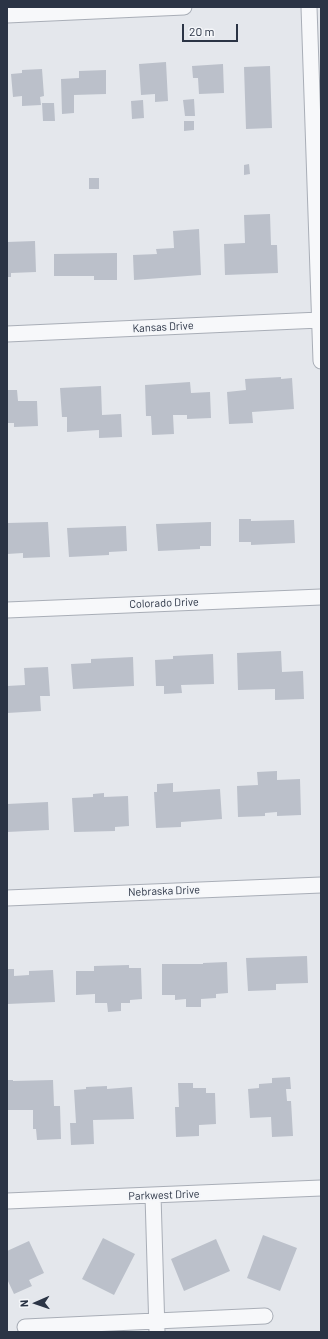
<!DOCTYPE html>
<style>
body{margin:0}
#map{position:relative;width:328px;height:1339px;overflow:hidden;background:#e4e7ec;font-family:Barlow,sans-serif}
canvas{display:block}
.frame{position:absolute;inset:0;border:8px solid #2b3445;pointer-events:none}
.north{position:absolute;left:16px;top:1283px;width:40px;height:40px;-webkit-text-stroke:3px #f4f6f9;paint-order:stroke;rotate:268deg;font-size:11px;font-weight:700;line-height:16px;text-align:center;color:#2b3445}
.north::after{content:'';display:block;margin:auto;width:14px;height:18px;background:#2b3445;clip-path:polygon(50% 0,100% 100%,50% 72%,0 100%)}
.scale{position:absolute;left:182px;top:24px;width:56px;height:18px;box-sizing:border-box;border:2px solid #2b3445;border-top:0;padding-left:5px;font-size:12px;line-height:14px;white-space:nowrap;color:#2b3445;-webkit-text-stroke:3px #f4f6f9;paint-order:stroke}
</style>
<div id="map">
<canvas width="328" height="1339"></canvas>
<div class="frame"></div>
<div class="north">N</div>
<div class="scale">20 m</div>
</div>
<script>
const ctx = document.querySelector('canvas').getContext('2d');
ctx.lineJoin = 'round';
function fillPath(path, color) { ctx.fillStyle = color; ctx.fill(path, 'evenodd'); }
function strokePath(path, color, width, dash) { ctx.strokeStyle = color; ctx.lineWidth = width; ctx.lineCap = dash ? 'butt' : 'round'; ctx.setLineDash(dash || []); ctx.stroke(path); }
function write(font, color, halo, rows, align = 'center') {
  ctx.font = font + ' Barlow,sans-serif'; ctx.lineWidth = 3.5; ctx.setLineDash([]); ctx.textBaseline = 'middle'; ctx.strokeStyle = halo; ctx.fillStyle = color; for (const [text, x, y, turn = 0] of rows) {
    ctx.save(); ctx.translate(x, y); ctx.rotate((+turn || 0) * Math.PI / 180); ctx.textAlign = isNaN(turn) ? turn : align; if (halo) ctx.strokeText(text, 0, 0); ctx.fillText(text, 0, 0); ctx.restore();
  }
}
const building = new Path2D(`
 M166,62L168,101L155,102V94L141,95L139,64Z
 M223,64L224,93L199,94L198,78H193L192,66Z
 M270,66L272,128L246,129L244,67Z
 M42,69L44,96L40,97L41,105L22,106V96L13,97L11,74L22,73V70Z
 M106,70V94L74,95V113L62,114L61,79L79,78V71Z
 M194,99L195,116H185L183,100Z
 M143,100L144,118L132,119L131,101Z
 M42,103H54L55,121H43Z
 M184,121H194V130L184,131Z
 M249,164L250,174L244,175V165Z
 M89,178H99V189H89Z
 M270,214L271,245H277L278,273L225,275L224,244L245,243L244,215Z
 M199,229L201,275L134,280L133,255L157,254L156,249L174,248L173,231Z
 M35,241L36,272L11,273V277H7V242Z
 M117,253V280H94V276H54V254Z
 M281,377V379L292,378L294,409L252,412L253,423L229,424L227,392L246,390L245,379Z
 M190,382L191,393L210,392L211,418L187,419V415H173L174,434L152,435L151,416H146L145,385Z
 M101,386L102,415L121,414L122,437L99,438V430L67,432V417H62L60,388Z
 M7,390H17L18,401H37L38,426L14,427V423H7Z
 M239,519H251V521L294,520L295,543L251,545V542H239Z
 M48,522L50,557L23,558V553L7,554V523Z
 M211,522V546H200V549L158,551L156,524Z
 M126,526L127,551L109,552V555L69,557L67,528Z
 M281,651L282,672L303,671L304,699L275,700V689L238,690L237,653Z
 M213,654L214,684L181,685L182,693L164,694V686H156L155,660L173,659V656Z
 M133,657L134,686L73,689L71,664L91,663V659Z
 M48,667L50,696H40L41,711L7,713V686L25,685L24,668Z
 M277,771V780L300,779L301,815L277,816V812L265,813V816L238,817L237,786L258,785L257,772Z
 M173,783V792L220,789L222,819L181,822V827L156,828L154,792H157V784Z
 M104,793V797L128,796L129,826L115,827V831L74,832L72,798L93,797V794Z
 M48,802L49,830L7,832V804Z
 M307,956L308,983L276,984V990L248,991L246,958Z
 M227,962L228,993L216,994V998L201,999V1007H186V999L175,1000V995H162V964H203V963Z
 M129,965V968H141L142,999L130,1000V1003H121V1011L108,1012L107,1003H95V994L76,995V971H94V966Z
 M7,969H14V976L29,975V971L53,970L55,1002L7,1004Z
 M290,1077L291,1089H286L287,1101H291L293,1136L272,1137L271,1117L250,1118L248,1089L259,1088V1084L272,1083V1078Z
 M7,1080H13V1081L53,1080L54,1106H60L61,1139L37,1140L36,1129H33V1110H7Z
 M178,1083H193V1088H206V1093H215L216,1124L199,1125V1136L176,1137L175,1107H179Z
 M107,1086V1089L132,1087L134,1119L93,1120L94,1144L71,1145L70,1123H76L74,1090L86,1089V1087Z
 M263,1235L297,1248L280,1291L247,1278Z
 M103,1238L135,1254L114,1295L82,1279Z
 M216,1239L230,1271L184,1291L171,1259Z
 M29,1241L44,1273L29,1280L32,1286L14,1294L7,1279V1251Z`);
const minor = new Path2D(`
 M309,7L321,361
 M7,15L184,7
 M7,334L320,320
 M7,610L321,597
 M7,898L321,885
 M153,1195L157,1332
 M7,1201L321,1188
 M25,1327L265,1316`);
const streetNames = [
 ["Kansas Drive",163,327,-3],
 ["Colorado Drive",164,603,-2],
 ["Nebraska Drive",164,891,-2],
 ["Parkwest Drive",164,1195,-2]
];
fillPath(building, '#bbc0ca');
strokePath(minor, '#a9aeb7', 17);
strokePath(minor, '#f7f8fa', 15);
write('11px', '#2b3445', '#f4f6f9', streetNames);
</script>
